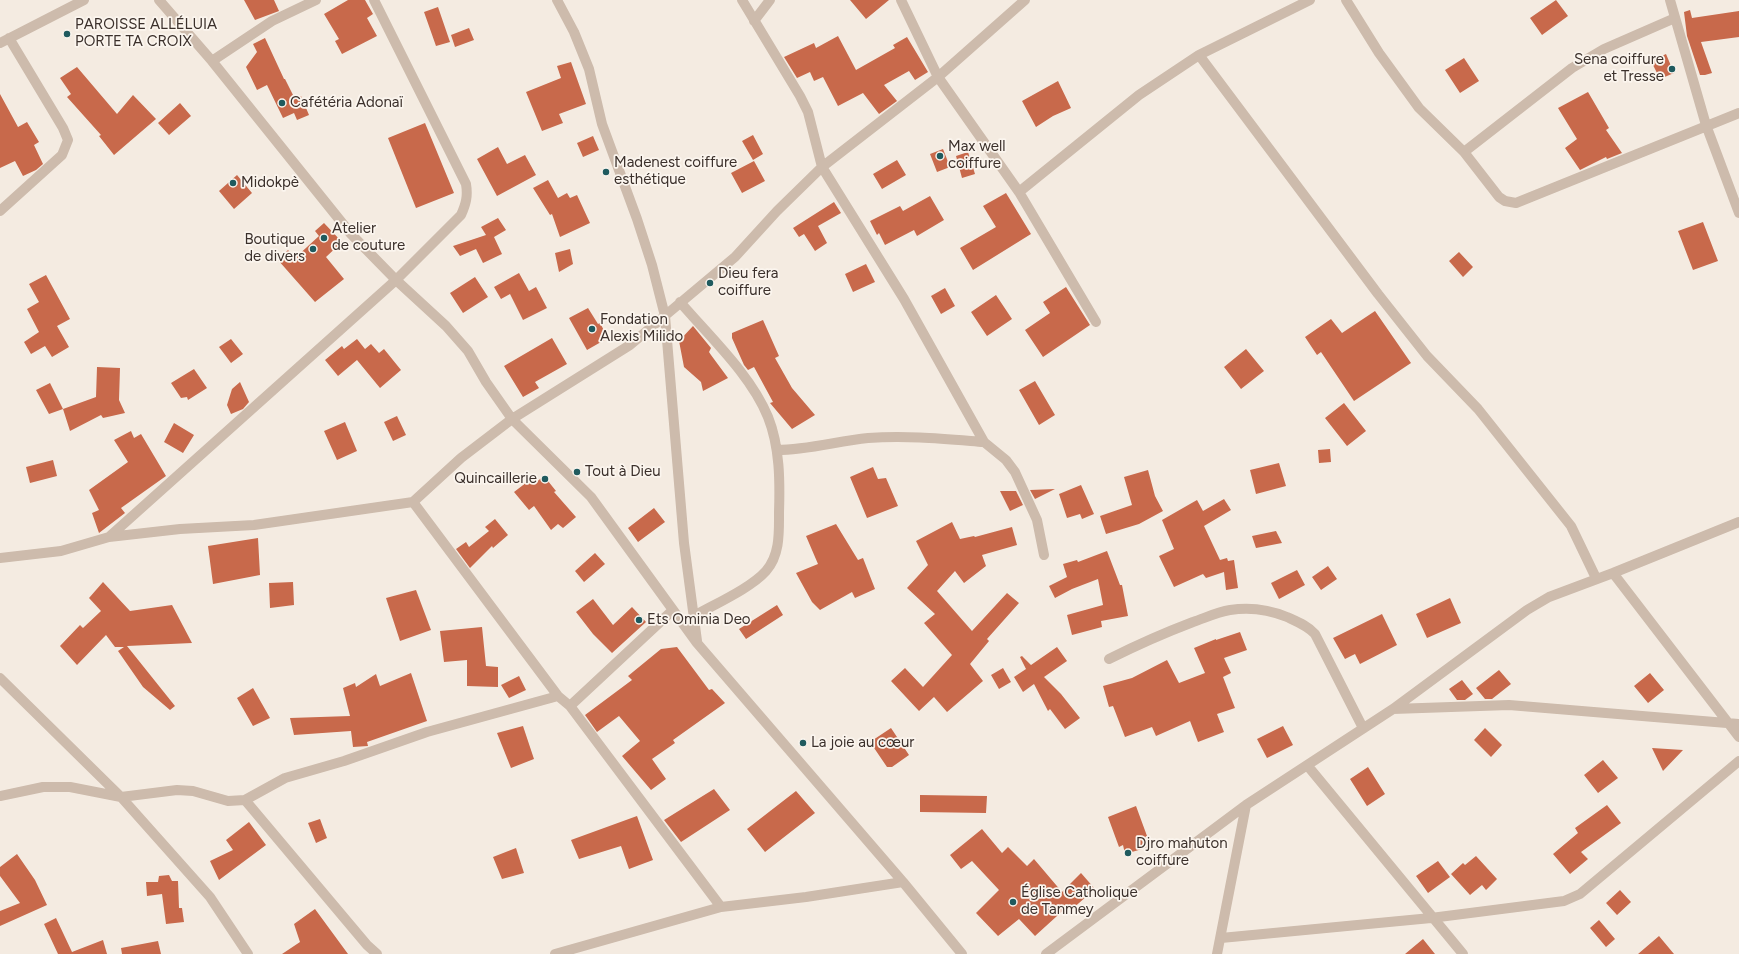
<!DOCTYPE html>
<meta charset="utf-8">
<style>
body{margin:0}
canvas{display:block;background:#f4ebe1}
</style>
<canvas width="1739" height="954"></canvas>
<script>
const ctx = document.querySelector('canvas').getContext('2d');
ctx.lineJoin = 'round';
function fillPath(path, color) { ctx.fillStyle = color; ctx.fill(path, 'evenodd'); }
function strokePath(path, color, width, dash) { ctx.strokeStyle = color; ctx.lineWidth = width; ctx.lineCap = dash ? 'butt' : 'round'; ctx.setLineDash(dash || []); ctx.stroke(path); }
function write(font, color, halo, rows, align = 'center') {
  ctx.font = font + ' Figtree,sans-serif'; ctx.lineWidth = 3.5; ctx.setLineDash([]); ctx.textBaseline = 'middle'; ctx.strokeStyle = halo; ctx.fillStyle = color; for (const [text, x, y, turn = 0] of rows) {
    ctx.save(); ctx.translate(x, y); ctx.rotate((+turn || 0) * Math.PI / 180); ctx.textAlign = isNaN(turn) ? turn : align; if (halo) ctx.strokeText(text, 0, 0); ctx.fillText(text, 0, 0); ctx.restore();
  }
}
const building = new Path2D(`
 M244,0H274L279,11L255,20Z
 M348,0H365L373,14L367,18L377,36L342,54L335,41L339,39L324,14Z
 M850,0H889L866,19Z
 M1556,0L1568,16L1542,35L1530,18Z
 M438,7L450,42L436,46L424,12Z
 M1690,10L1692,18L1739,11V37L1701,42L1712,73L1705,75H1700L1687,36L1684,12Z
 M469,28L474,40L455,47L451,35Z
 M838,36L856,70L895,48L893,45L907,37L928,72L915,80L909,71L884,85L897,101L879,114L863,93L838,106L823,77L814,81L810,72L797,78L784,57L814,43L816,48Z
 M265,38L284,79H285L295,99L301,96L309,115L297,120L294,113L283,118L267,85L257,90L246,67L257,52L253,44Z
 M1666,54L1674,73L1660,79L1651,61Z
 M1464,58L1479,81L1460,93L1445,70Z
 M571,62L586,104L559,114L563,123L542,131L526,92L561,78L557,66Z
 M77,67L117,114L133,95L156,119L114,155L99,136L101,135L67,97L71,94L60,78Z
 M1058,81L1071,108L1053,116L1036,127L1022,101Z
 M1588,92L1609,128L1606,130L1622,153L1607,159L1606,157L1580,170L1565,148L1577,139L1558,108Z
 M0,94L18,127L27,122L39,142L34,145L43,164L36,170L23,176L15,161L0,168Z
 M180,103L191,116L169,135L158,123Z
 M425,123L454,193L416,208L388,138Z
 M753,135L763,154L753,160L742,141Z
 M593,136L599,150L583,157L577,143Z
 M498,147L507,164L525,155L536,175L497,196L477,159Z
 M943,149L950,167L937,172L930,154Z
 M968,152L975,174L962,178L956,156Z
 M897,160L906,175L882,189L873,174Z
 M754,161L765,181L742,193L731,173Z
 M237,175L252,193L234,209L219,191Z
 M548,180L558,198L567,193L570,198L577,195L590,223L560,237L552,214L550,215L533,188Z
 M1006,193L1031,234L973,270L960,248L996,227L983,206Z
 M930,196L944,220L917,236L914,230L885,245L879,233L877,235L870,221L900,206L903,211Z
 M834,202L841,213L818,226L827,243L815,251L804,234L799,237L793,228Z
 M498,218L506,230L494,237L502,254L483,263L476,249L460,256L453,246L486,235L481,227Z
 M1703,222L1718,261L1693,270L1678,231Z
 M324,223L342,242L326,257L344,279L315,302L278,260L288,250L295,258L319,236L315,231Z
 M570,249L573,264L559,272L555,253Z
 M1459,252L1473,267L1463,277L1449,261Z
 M866,264L875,282L853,292L845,274Z
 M519,273L529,291L536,287L547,308L523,320L510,294L501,299L494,287Z
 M46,275L70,319L57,326L69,347L52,357L45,346L31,354L24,342L39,332L27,309L39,302L29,284Z
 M475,277L488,297L463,313L450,293Z
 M1066,287L1090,325L1043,357L1025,330L1050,313L1043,302Z
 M945,288L955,306L941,314L931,296Z
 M996,295L1012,319L987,336L971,312Z
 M588,308L598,324L600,323L608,338L587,350L569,318Z
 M1375,311L1411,363L1354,401L1321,352L1317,355L1305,337L1331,319L1342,333Z
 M763,320L779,356L775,358L792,388L815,415L792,429L770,403L773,402L754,367L748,370L744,365L732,338V333Z
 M693,326L711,348L709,352L711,355L728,378L703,391L701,382L684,367L679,341Z
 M552,338L567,364L535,382L539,388L523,397L504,366Z
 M231,339L243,354L231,363L219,347Z
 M357,339L365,349L371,344L379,353L384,349L401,370L380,388L357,360L338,376L325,360L342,346L344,349Z
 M1246,349L1264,371L1241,389L1224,367Z
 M97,367L120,368L119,400L125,413L103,418L101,415L70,431L63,409L96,397Z
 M194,369L207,388L188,400L187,397L181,398L171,383Z
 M1035,381L1055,415L1039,425L1019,390Z
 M240,382L249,402L243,409L231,414L227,405L232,389Z
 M50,383L63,409L49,414L36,390Z
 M1344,403L1366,431L1347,446L1325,418Z
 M397,416L406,435L393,441L384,422Z
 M345,422L357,451L337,460L324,431Z
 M174,423L194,435L183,453L164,442Z
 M131,431L134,438L141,434L166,476L121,508L125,513L99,533L92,513L99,510L89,490L128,462L114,440Z
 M1330,449L1331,462L1319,463L1318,450Z
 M53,460L57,476L30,483L26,467Z
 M1279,463L1286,486L1256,494L1250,470Z
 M873,467L878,479L886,478L898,506L867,518L850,477Z
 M1148,470L1155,496L1163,511L1139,524L1106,534L1100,516L1132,505L1124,477Z
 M544,476L556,491L554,492L576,517L563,528L558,524L551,530L534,506L529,510L514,492L531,479L535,483Z
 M1081,485L1094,514L1082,519L1080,514L1067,518L1059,494Z
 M1055,489L1035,499L1030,490Z
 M1000,491H1016L1023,505L1010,511Z
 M1224,499L1231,510L1204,526L1220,560L1227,558L1228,561L1234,560L1238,588L1226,590L1224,572L1206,578L1203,574L1174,587L1159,556L1174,549L1162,520L1197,500L1203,511Z
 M654,508L665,522L638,542L628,528Z
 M495,519L508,535L493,548L492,546L470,568L456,549L466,542L469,547L489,531L485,527Z
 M952,522L960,539L974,536L975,537L1012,527L1017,545L982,555L986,566L964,583L955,571L937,591L972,631L1007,593L1019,603L987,639L989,641L970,664L983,681L947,712L934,697L919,711L891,681L905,668L923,687L952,655L924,623L935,614L907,588L928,565L916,541Z
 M836,524L858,560L863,558L875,589L855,598L852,592L820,610L812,602L796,573L818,564L806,536Z
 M1276,531L1282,543L1256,548L1252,536Z
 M258,538L260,575L213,584L208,546Z
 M1107,551L1120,585H1122L1128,616L1101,621L1102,627L1072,635L1067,615L1103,605L1098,579L1072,589L1055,598L1049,586L1067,577L1063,564L1077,560L1078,562Z
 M595,553L605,564L584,582L575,571Z
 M1328,566L1337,579L1321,590L1312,577Z
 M1297,570L1305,585L1279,599L1271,583Z
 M103,582L130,611L172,605L192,643L127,646L175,706L170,710L143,687L118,651L124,647H115L106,635L77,665L60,646L80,625L83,628L101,611L89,598Z
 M293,582L294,605L270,608L269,583Z
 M416,590L431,630L400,641L386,598Z
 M1450,598L1461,623L1427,638L1416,614Z
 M593,599L613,625L632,607L646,622L612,653L593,634L576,612Z
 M777,605L783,615L746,639L739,629Z
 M1382,614L1397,645L1360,664L1355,654L1345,659L1333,638Z
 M482,627L486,666L498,667V687L467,686V660L444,662L440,631Z
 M1240,632L1247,650L1224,658L1231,673L1223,677L1235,708L1217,714L1224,732L1198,742L1190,721L1156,736L1152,727L1125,737L1113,706L1109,707L1103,686L1132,678L1167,660L1179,683L1205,673L1194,648L1216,639V640Z
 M677,647L709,690L712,689L725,703L673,740L675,743L652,759L666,779L651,790L622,756L640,741L619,716L597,732L585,715L632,680L628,676L661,649Z
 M1057,647L1067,661L1044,677L1061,694L1080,718L1065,729L1050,709L1048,711L1034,684L1023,692L1014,677L1026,669L1020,657L1022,656L1031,665Z
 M1003,668L1011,682L999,689L991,675Z
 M1499,670L1511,684L1492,699H1485L1476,688Z
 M411,673L427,721L367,742L368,746L353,747L351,731L294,735L290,718L350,716L343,688L355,683L356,687L376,674L380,686Z
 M1650,673L1664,690L1648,703L1634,686Z
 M519,676L526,690L509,698L501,685Z
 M1462,680L1473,694L1465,700H1457L1449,689Z
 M253,688L270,718L253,726L237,698Z
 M523,726L534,759L511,768L497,733Z
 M1283,726L1293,745L1267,758L1257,739Z
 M891,728L909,755L892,767H887L870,742Z
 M1485,728L1502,745L1491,757L1474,740Z
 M1652,748L1683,750L1663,771Z
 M1603,760L1618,778L1598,793L1584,775Z
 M1368,767L1385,794L1367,806L1350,779Z
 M714,789L730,810L681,842L664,820Z
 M796,791L815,813L765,852L747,829Z
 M920,795L987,796L986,813L920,812Z
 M1607,805L1621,823L1581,852L1588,859L1570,874L1553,854L1578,833L1575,828Z
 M1136,806L1147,836L1145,837L1149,847L1125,854L1123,845L1119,847L1108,817Z
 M637,816L653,860L629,869L621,846L579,859L571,840Z
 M320,819L327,838L316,843L308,823Z
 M249,822L266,845L219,880L210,861L233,850L226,840Z
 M982,829L1002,853L1008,847L1027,866L1034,859L1062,892L1081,873L1095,889L1071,910L1068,906L1035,936L1019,919L998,936L976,913L999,890L972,861L961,869L950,855Z
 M516,848L524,873L502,879L493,857Z
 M17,854L35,880L47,905L0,926V911L20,903L0,876V867Z
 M1476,856L1497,879L1486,890L1482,885L1470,895L1451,874L1463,863L1465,865Z
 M1438,861L1450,877L1428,893L1416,876Z
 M169,875L172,881H178L179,908H182L184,922L166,924L162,894L147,896L146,882H158L159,876Z
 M1620,890L1631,902L1617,915L1606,903Z
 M315,909L348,954H282L300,942L294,924Z
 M56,918L72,952L103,940L107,954H58L44,924Z
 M1599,920L1615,939L1606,947L1590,928Z
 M1659,936L1674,954H1638Z
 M1423,939L1435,954H1405Z
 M158,941L161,954H122L121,948Z`);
const minor = new Path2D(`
 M159,0L212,61L351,234L396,280L446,326L468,351L486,382L512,419L591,497L697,643L903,882L962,954
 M557,0L574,32L589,69L602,124L637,219L652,265L665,316L684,543L697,641
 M742,0L800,96L808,112L822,167L904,299L984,442L1006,460L1015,472L1037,520L1044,555
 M901,0L938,77L1019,192L1096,322
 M1346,0L1379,53L1419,108L1464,152L1499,197L1505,201L1516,203L1739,113
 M1670,0L1706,125L1739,213
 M754,21L770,0
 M0,43L84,0
 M1199,55L1378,294L1427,356L1478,409L1571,526L1596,578
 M212,61L272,21L316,0
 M1464,152L1572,68L1604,49L1675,18
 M1019,192L1139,95L1199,55L1310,0
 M0,211L62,155L68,140L63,128L9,38
 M680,302C710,337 751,375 768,417C780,447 780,482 779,513C779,533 780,555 766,571C751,588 715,604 694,616
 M777,450C807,450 838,441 868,438C907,435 946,439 984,442
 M413,502L558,696L570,706L721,907
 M109,537L396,280L461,215C466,204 468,196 466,184L374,0
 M0,558L61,551L109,537L180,529L254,525L413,502L461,458L512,419L630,345L735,257L777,211L822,167L938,77L1025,0
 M1613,573L1739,737
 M1109,659C1137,645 1164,633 1193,622C1205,618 1217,612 1230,610C1249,607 1270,610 1287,617C1298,622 1308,626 1315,634L1363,728
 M0,678L121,797L210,897L248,954
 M570,706L673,610
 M1393,709L1509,705L1739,724
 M1307,765L1463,954
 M0,796L43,787H70L121,797L177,790L193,791L228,801L245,800L285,778L344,761L427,732L558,696
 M245,800L367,945L377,954
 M1221,938L1431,918L1564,901L1580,894L1739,761
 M555,954L721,907L806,897L903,882
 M1046,954L1246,805L1393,709L1527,610L1549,597L1613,573L1739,522
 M1217,954L1246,805`);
const markers = [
 [67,34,4,"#1f5a5e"],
 [1672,69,4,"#1f5a5e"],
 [282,103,4,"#1f5a5e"],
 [940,156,4,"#1f5a5e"],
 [606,172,4,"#1f5a5e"],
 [233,183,4,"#1f5a5e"],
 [324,238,4,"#1f5a5e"],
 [313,249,4,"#1f5a5e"],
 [710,283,4,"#1f5a5e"],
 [592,329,4,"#1f5a5e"],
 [577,472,4,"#1f5a5e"],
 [545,479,4,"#1f5a5e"],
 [639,620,4,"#1f5a5e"],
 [803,743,4,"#1f5a5e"],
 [1128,853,4,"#1f5a5e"],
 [1013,902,4,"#1f5a5e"]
];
const poiNames = [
 ["PAROISSE ALLÉLUIA",75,25],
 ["PORTE TA CROIX",75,42],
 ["Sena coiffure",1664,60,"right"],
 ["et Tresse",1664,77,"right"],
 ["Cafétéria Adonaï",290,103],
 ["Max well",948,147],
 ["coiffure",948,164],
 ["Madenest coiffure",614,163],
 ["esthétique",614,180],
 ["Midokpè",241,183],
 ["Atelier",332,229],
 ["de couture",332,246],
 ["Boutique",305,240,"right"],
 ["de divers",305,257,"right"],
 ["Dieu fera",718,274],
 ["coiffure",718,291],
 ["Fondation",600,320],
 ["Alexis Milido",600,337],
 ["Tout à Dieu",585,472],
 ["Quincaillerie",537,479,"right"],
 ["Ets Ominia Deo",647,620],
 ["La joie au cœur",811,743],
 ["Djro mahuton",1136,844],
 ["coiffure",1136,861],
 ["Église Catholique",1021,893],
 ["de Tanmey",1021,910]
];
fillPath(building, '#c8694b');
strokePath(minor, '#cdbbac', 10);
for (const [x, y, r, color] of markers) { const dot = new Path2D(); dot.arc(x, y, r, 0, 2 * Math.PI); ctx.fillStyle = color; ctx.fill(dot); strokePath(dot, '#fbf5ee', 1.5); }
write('15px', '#3b302b', '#fbf5ee', poiNames, 'left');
</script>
